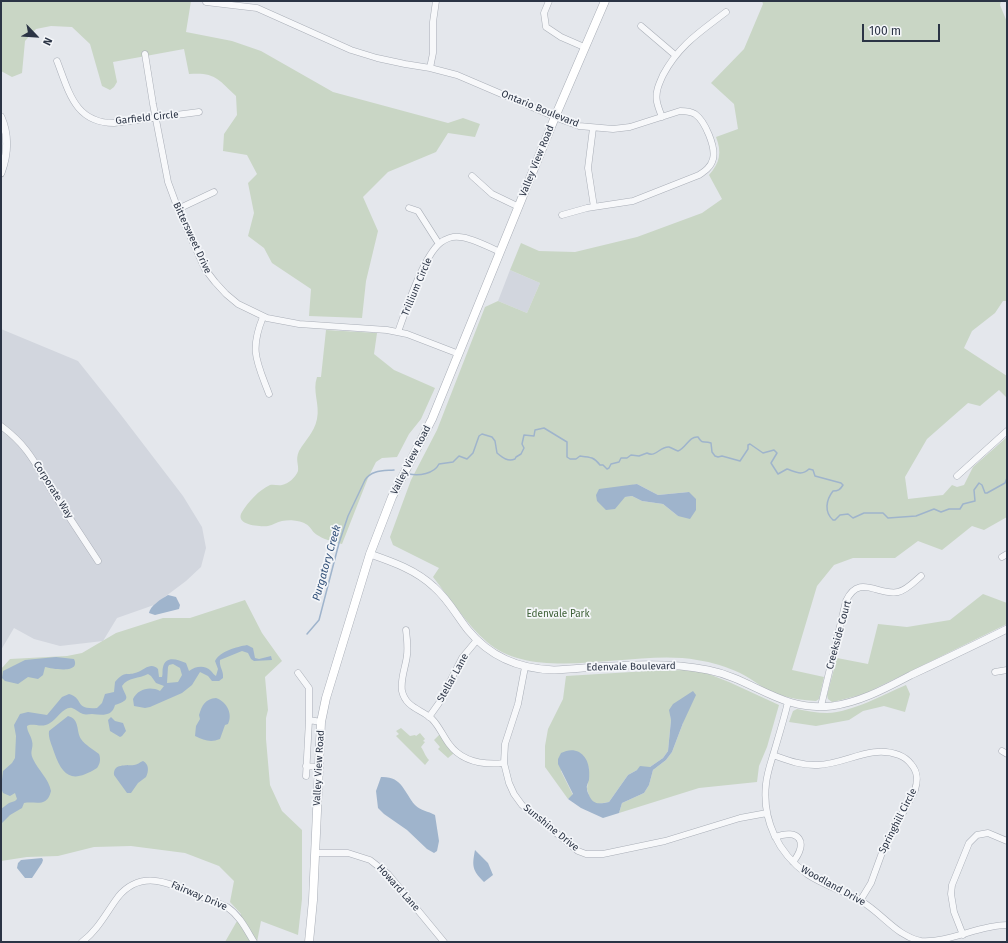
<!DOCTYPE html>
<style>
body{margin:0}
#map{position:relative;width:1008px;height:943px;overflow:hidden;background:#e4e7ec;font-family:"Fira Sans",sans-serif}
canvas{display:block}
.frame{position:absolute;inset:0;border:2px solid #2b3445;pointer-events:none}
.north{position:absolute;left:16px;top:16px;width:40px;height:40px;-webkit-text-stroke:3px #f4f6f9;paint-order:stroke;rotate:115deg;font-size:11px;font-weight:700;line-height:16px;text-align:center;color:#2b3445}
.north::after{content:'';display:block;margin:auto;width:14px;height:18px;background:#2b3445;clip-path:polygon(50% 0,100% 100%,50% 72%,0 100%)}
.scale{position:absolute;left:862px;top:24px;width:78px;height:18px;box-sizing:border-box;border:2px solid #2b3445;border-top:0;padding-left:5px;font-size:12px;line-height:14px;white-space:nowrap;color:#2b3445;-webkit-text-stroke:3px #f4f6f9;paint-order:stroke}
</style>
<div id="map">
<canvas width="1008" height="943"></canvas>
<div class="frame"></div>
<div class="north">N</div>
<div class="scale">100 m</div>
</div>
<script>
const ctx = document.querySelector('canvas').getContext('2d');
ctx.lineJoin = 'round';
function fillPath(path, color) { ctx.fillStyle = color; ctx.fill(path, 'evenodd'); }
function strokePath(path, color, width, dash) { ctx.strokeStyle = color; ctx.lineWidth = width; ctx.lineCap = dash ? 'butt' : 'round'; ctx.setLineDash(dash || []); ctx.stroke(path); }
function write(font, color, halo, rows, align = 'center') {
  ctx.font = font + ' "Fira Sans",sans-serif'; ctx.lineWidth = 3.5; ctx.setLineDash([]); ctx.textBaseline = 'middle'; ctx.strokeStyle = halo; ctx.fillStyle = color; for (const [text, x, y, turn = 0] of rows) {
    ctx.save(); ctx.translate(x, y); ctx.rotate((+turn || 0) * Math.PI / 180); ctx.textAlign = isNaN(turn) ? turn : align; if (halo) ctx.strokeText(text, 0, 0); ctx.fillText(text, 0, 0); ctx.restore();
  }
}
const built = new Path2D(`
 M510,270L540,283L527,313L498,301Z
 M1,329L78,361L121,415L183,496L202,527L206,548L201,567L186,581L154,605L117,618L103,641L60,646L34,639L14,628L1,650Z`);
const green = new Path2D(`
 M1,1H191L186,32L232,41L261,51L333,92L448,123L463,118L480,124L475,137L448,133L436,152L388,172L363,197L378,231L366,281L362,318L309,316L311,289L272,263L264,248L248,236L254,213L248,183L257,174L247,155L223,151L224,134L237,115L236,96C218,79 215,72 189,74L184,49L113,62L117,82L114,87L110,90L102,86L90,44L72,27L51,26L36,29L25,41L22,73L12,77L1,71Z
 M762,1H1001L1000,5L1007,22V301H1003L995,313L972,331L964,348L1007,376V398L999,390L980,406L968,403L927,439L905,477L908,499L943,495L952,485L957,487L964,485L973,467L1007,437V517L984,530L972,526L942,550L918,541L895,558H853L834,565L817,586L792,670L824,677L819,699L816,701C804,700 792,699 780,695C766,691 754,680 740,673C727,667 712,662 697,660C636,648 536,685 487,642C467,625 450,598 433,577L439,568L393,545L390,537L411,480L437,430L485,307L498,301L527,313L540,283L510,270L521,243L539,251L575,252L637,237L702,213L722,199L709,175C720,163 722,152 716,137L738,129L734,104L711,83L744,49L763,4ZM637,484L658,495L689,492L678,516L663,504L642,501L632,496L625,497L624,487Z
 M326,330L377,333L374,354L394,370L435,388L421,419L409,434L397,457L382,458L376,462L368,478L342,544C335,542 325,540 319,536C309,531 313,524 297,521C293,520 287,520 282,521C277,522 273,525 268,526C260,527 234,525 242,512C248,502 259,490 270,485C274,484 278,486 282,485C288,484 296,477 298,471C299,464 295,460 299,451C306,439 314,433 317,419C320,404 312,391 317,377H321Z
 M983,594L1007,603V624L864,694L837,701L832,702L828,699L827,695L837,658L868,664L878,624L907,627L950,620Z
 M245,600L262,633L282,661L265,677L268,710L266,718V739L270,785L282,811L302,830V899L298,935L261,921L257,942H225L241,914L230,902L234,881L219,866L185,853L131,846L94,847L58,856L27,857L1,861V669L10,659L67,656L82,653L116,633L163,618H190Z
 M685,670L706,673L729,682L779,705L767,747L759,766L757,782L699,788L619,813L622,803L644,793L649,785L653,770L666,760L672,752L683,723L670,710L671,720L668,751L663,758L650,767L637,770L628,775L609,802L598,804L594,803L590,799L587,789L589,769L583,756L578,752L561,771L573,795L568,799L545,767V746L548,729L563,699L566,676L648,671Z
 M906,685L910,694L905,712L884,706L863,711L849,720L816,726L789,722L793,711L797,709C807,711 817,713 827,713C853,712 882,695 906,685Z
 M401,728L410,736L415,735L416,736L420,733L425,739L423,741L425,742L421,747C424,751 425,756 429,760L425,765L396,736L399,734L396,731Z
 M440,734L454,753L448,758L438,749L440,747L434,740Z`);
const water = new Path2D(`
 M637,484L658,495L689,492L696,499V510L690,519L678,516L663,504L642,501L632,496L625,497L615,509L606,510L597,501L596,495L599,489Z
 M168,595L176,597L180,605L179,609L155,615L149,613C150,606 161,599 168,595Z
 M247,645L253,648L255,658L259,659L271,656L272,660L254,661L251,659L248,653L242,651L220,660C219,667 224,671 223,678L219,681H212L208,676L200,672L192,685L182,693L150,707L145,708L134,706L133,699C138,689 150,686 160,691L164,686L156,683L151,676L148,674C139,679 128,677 122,686C125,697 133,699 115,705C112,717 102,715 92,714C89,714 86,715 83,714C79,713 76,709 72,708C64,706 56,720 50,723C43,728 36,724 29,725L27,726C27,732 31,735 32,741C34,748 29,751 33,759C38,770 49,779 51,791C47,808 36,801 24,803L22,808L10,815L1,824V809L9,803L15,801L17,799L15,793L10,796L3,793L1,788L3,771L12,763L15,758L16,736L14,725L20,714L28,712L47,715L62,697L69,694C84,698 74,710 97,708L102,703L105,694L114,692L115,682C126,669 126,677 138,672C145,669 151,662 158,669L159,677H162C163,674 162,670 163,667C166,655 178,660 186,663L189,671C196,666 205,665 211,671C213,673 214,675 216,676L218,669L215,661C220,651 237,647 247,645ZM173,664L180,668L182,675L178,682L167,683L168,667L169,665Z
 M56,657L74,659C81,674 53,669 45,667L43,675L38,679L28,677L18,684L5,681L2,678L3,671L25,660Z
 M693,691L696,695L683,723L672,752L666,760L653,770L649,785L644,793L622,803L619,813L603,818L581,808L568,799L573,794L558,764V759L561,753C567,750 573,749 579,752C589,758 590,770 589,780C588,783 586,786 587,789C587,791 588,793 589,795C593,805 599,804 609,802L628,775L637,770L640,766L650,767L663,758L668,751L671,720L669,710L673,704Z
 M216,698C227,702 233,714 228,724L225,725L220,739C210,743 204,740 195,736L196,726L200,719L199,715C202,705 205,699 216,698Z
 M68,716C80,719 76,731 81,739C85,745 93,749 99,754C101,759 100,764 97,768C73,783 63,778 54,752C52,745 48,738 49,731Z
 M111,717L115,721L123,723L126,731L122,736L120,737L110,731L108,720Z
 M143,761C149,764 149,771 146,777L138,783L131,793H127L114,775C113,763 126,766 134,765C137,765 140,762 143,761Z
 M381,777C402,776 404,792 415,805C421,811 428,811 435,815L439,841L437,851L434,853L427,849L407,830L384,814L378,808L376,791Z
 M475,850L488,863L493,875L484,882C472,870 472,866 475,850Z
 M42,858L43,860L42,863L32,878H25L17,868L18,863L21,860Z`);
const stream = new Path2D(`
 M1007,468V471
 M409,474C419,476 434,474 439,464L453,462L459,456L467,459L473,453L479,436L482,434L492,437L495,441L497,453C503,458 508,462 515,459L516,457L521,454L524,448L522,444L524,435L534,436L535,430L544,428L567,442V457L570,459H576L580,456C590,457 594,457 600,465H603L607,469L609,468L611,464L619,462L621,458H627L631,455L639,456L647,453C656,458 660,446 669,447C672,448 675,450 678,451C686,448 689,436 698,437C703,445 703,440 711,443L712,452L715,456L718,457L722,456L740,461L748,449V445L750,444L763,453L774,450L777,453L771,463L778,474L787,469C796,472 802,476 809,469L813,470L815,476L841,483L843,485C840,490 838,491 833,491C826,500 824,512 833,520H835L840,515L848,514L853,518L864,513H883L888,518L916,516L934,509L941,512L949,509H960L963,504L975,501L974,490L979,483L982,485L985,493H987L1005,483L1007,478
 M307,634L319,620L339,543L348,516L365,480C371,470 383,471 394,470`);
const minor = new Path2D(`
 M549,1L544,13L546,27L561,37L584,47
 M206,2L257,8L351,50L377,58L405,64L430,68L457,75L560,119L579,126L613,129L630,127L680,111C685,111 690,111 695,114C705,121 716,147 713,159C711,167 705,171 699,175L633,201L587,208L562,215
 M641,26L675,55
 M145,54L153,104L168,182L178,209L205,269L215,282L226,294L238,304L267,318L299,324L387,330L407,334L459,354
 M57,61C69,92 75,123 114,123L199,112
 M430,68L433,53V22L436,1
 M662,117C660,112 658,107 657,102C655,92 659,84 663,75C679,45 700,32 726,12
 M593,128L588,168L594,207
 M472,176L492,194L519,207
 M409,208L418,211L439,244
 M178,209L214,192
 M263,317C249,351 257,362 269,394
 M398,332C406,310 423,257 440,243C445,239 453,236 460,237C472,238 489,247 500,252
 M1,426C28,446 35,463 52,491C67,514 82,537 98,561
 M957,476L1007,431
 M1002,557L1007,554
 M406,630C407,638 408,646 407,655C406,666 400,679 402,691C406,708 421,709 432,719C439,726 443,736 449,744C462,762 484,765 504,763
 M525,667L518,704L505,744L504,763L509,783L514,794L522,805L578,851L586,854H603L665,841L740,818L767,813
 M995,672L1007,670
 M298,673L309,688V720L321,722
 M788,702C784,719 779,735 774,752C771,762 767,773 766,784C762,820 778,853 807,874C823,885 844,891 861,901C882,913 896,936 921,941C949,943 979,925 1007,925
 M821,706L846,601C859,573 878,596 898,592C907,590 915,581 921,576
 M429,717L439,703L462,658L477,640
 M1002,751L1007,754
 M773,755C787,760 802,766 818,765C846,764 871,744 899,755C904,757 908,760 911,764C918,772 918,780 915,790L883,850L871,883L860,901
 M306,766L319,767
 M306,776L309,720
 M775,837C799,828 809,842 793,862
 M316,853H348L370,860L388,874L444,942
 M963,935L954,912L951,894L952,885L969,843L977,835L988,833L1007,841
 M82,942C98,930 106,913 118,897C140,870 167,882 193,893C204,898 216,902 227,907C240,916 246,929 254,942`);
const tertiary = new Path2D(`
 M1,117C9,135 8,154 1,173
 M370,554C393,562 416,570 434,587C448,599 457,616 468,630C490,657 520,669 554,670C605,667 658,660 708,670C754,679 781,712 832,706C861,702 886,688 911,675C943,660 975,645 1007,629`);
const secondary = new Path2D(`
 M309,942L313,900L321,722L326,698L370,554L392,497L432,419L555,117L605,1`);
const streetNames = [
 ["Ontario Boulevard",540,109,22],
 ["Garfield Circle",147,118,-6],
 ["Valley View Road",537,161,-68],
 ["Bittersweet Drive",192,238,65],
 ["Trillium Circle",417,287,-67],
 ["Valley View Road",411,460,-63],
 ["Corporate Way",53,490,58],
 ["Creekside Court",839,635,-75],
 ["Edenvale Boulevard",631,667,-1],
 ["Stellar Lane",453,678,-61],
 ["Valley View Road",319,768,-87],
 ["Springhill Circle",898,821,-63],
 ["Sunshine Drive",551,828,39],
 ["Woodland Drive",833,886,29],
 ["Howard Lane",398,888,48],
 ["Fairway Drive",199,896,23]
];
const parkNames = [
 ["Edenvale Park",558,614]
];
const waterNames = [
 ["Purgatory Creek",327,563,-74]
];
fillPath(built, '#d2d6de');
fillPath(green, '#c9d6c5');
fillPath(water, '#9fb4cc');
strokePath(stream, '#9fb4cc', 1.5);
strokePath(minor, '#a9aeb7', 7);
strokePath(tertiary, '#a9aeb7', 8);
strokePath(secondary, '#a9aeb7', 9);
strokePath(minor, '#f7f8fa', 6);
strokePath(tertiary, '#f7f8fa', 7);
strokePath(secondary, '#fff', 8);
write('10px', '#2b3445', '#f4f6f9', streetNames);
write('10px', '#3f6138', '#f4f6f9', parkNames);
write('italic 11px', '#34527a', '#f4f6f9', waterNames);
</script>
